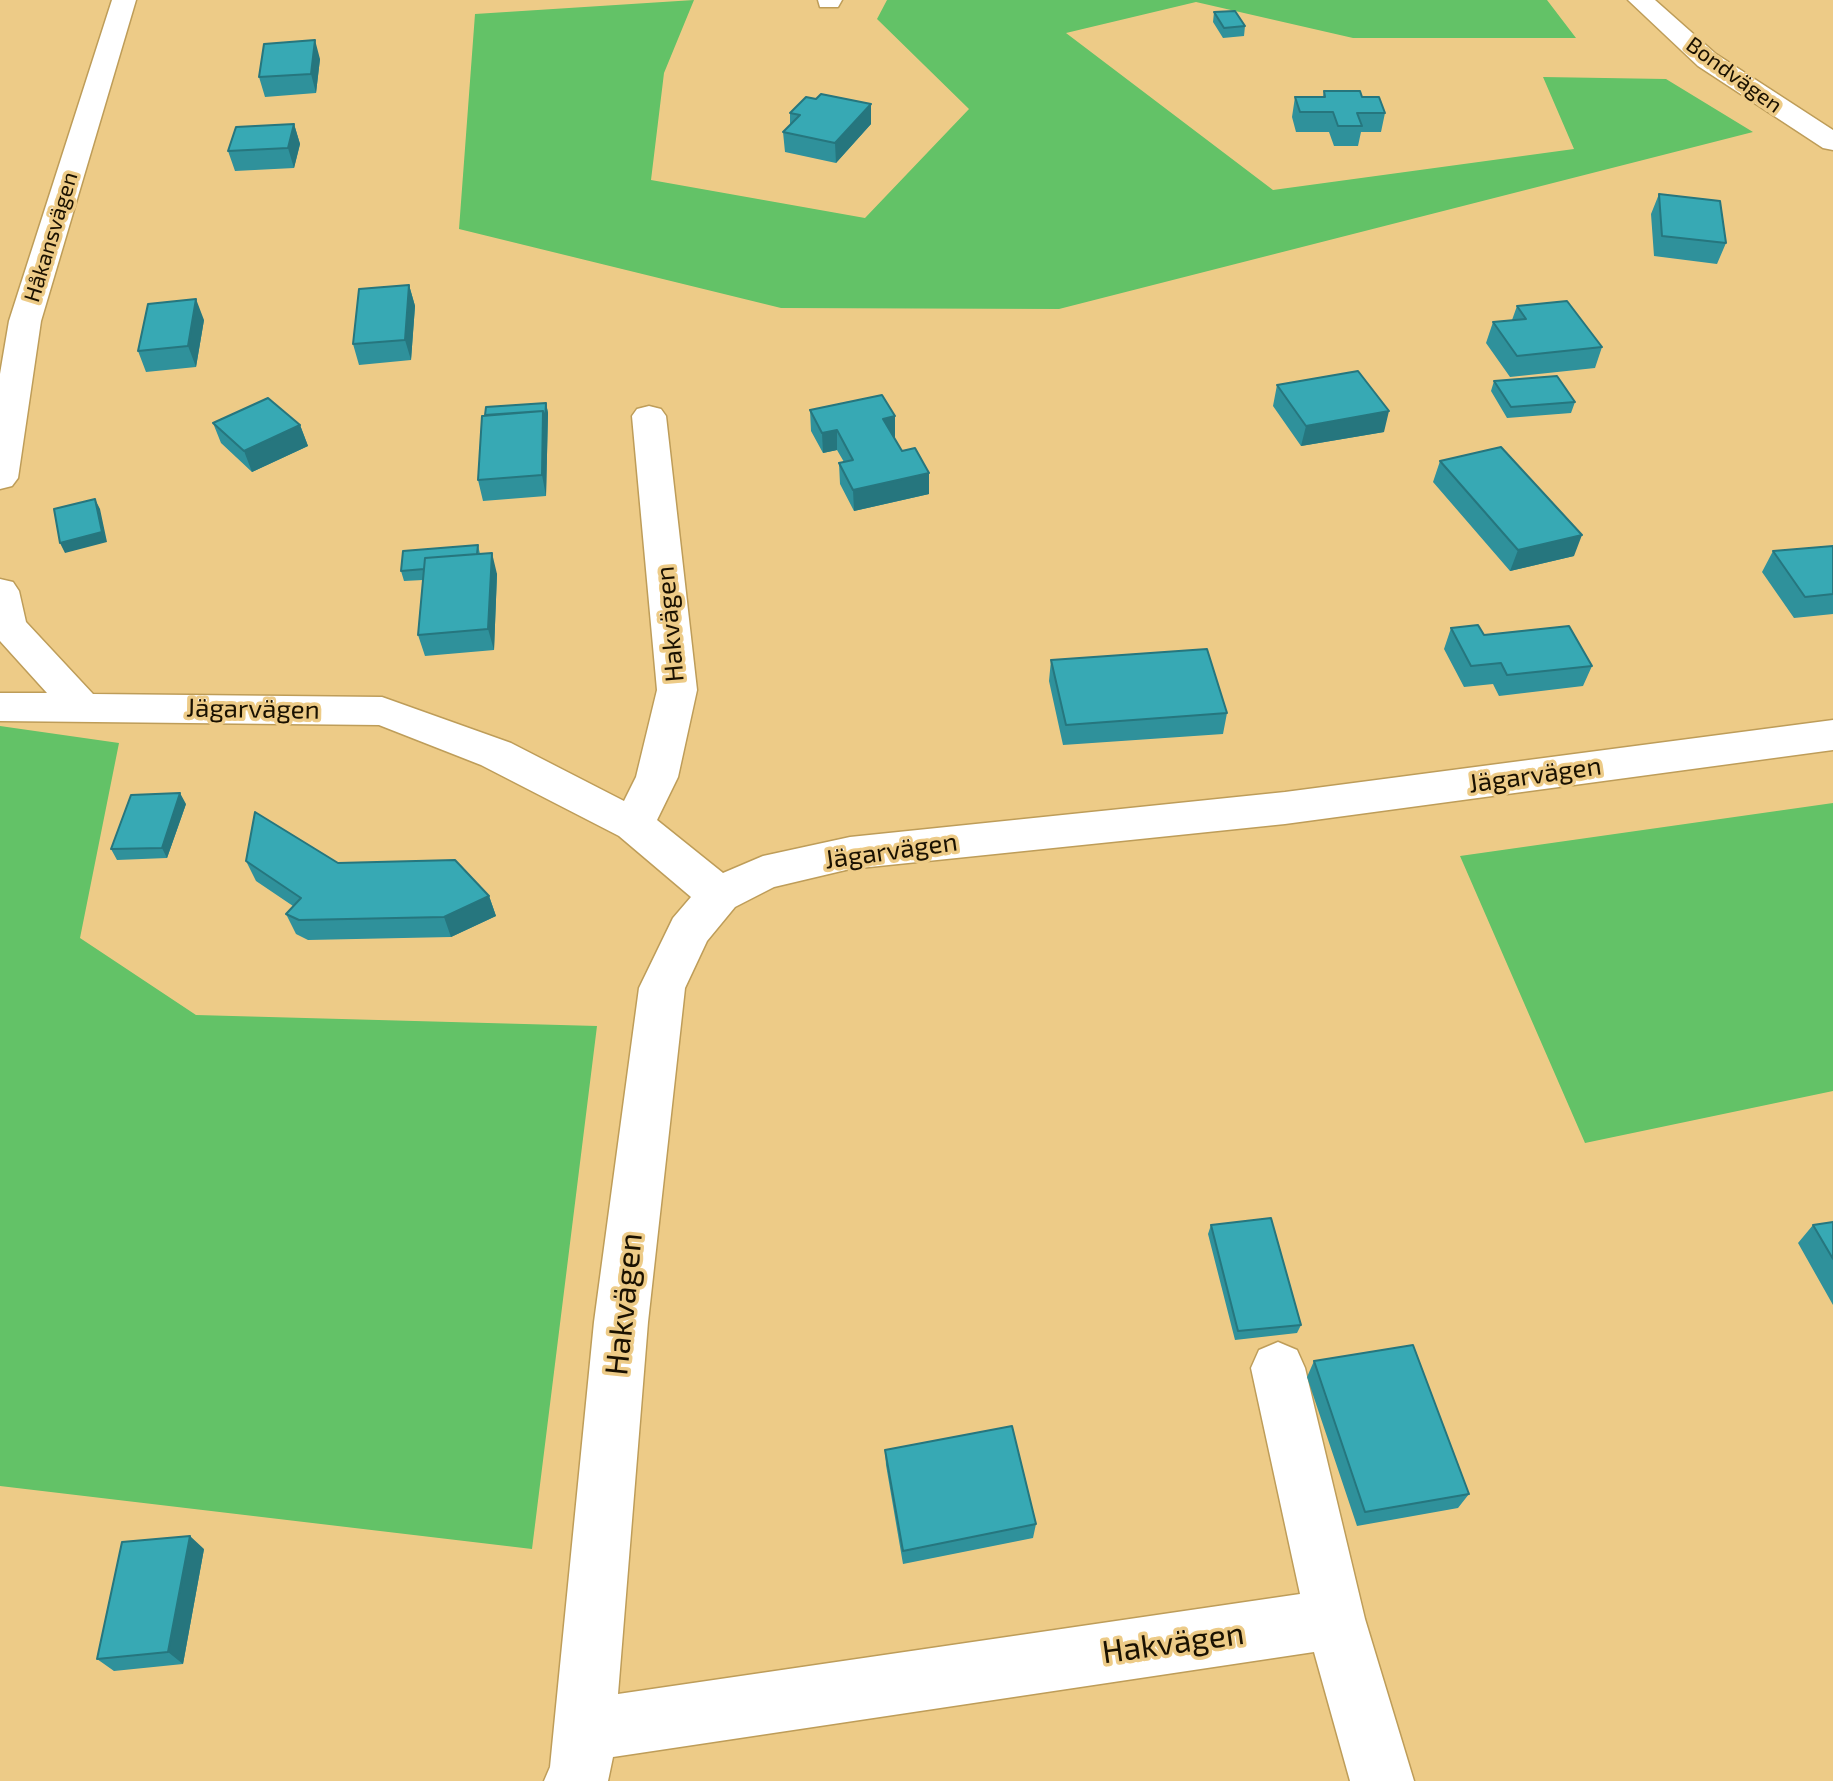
<!DOCTYPE html>
<meta charset="utf-8">
<style>
body{margin:0}
canvas{display:block;background:#edcb87}
</style>
<canvas width="1833" height="1781"></canvas>
<script>
const ctx = document.querySelector('canvas').getContext('2d');
ctx.lineJoin = 'round';
function fillPath(path, color) { ctx.fillStyle = color; ctx.fill(path, 'evenodd'); }
function strokePath(path, color, width, dash) { ctx.strokeStyle = color; ctx.lineWidth = width; ctx.lineCap = dash ? 'butt' : 'round'; ctx.setLineDash(dash || []); ctx.stroke(path); }
function write(font, color, halo, rows, align = 'center') {
  ctx.font = font + ' "Exo 2",sans-serif'; ctx.lineWidth = 7; ctx.setLineDash([]); ctx.textBaseline = 'middle'; ctx.strokeStyle = halo; ctx.fillStyle = color; for (const [text, x, y, turn = 0] of rows) {
    ctx.save(); ctx.translate(x, y); ctx.rotate((+turn || 0) * Math.PI / 180); ctx.textAlign = isNaN(turn) ? turn : align; if (halo) ctx.strokeText(text, 0, 0); ctx.fillText(text, 0, 0); ctx.restore();
  }
}
const green = new Path2D(`
 M694,0L664,73L651,180L865,218L969,109L877,19L887,0H1547L1576,38H1353L1196,2L1066,33L1273,190L1574,149L1543,77L1666,79L1753,132L1059,309L781,308L459,229L475,14Z
 M0,726L119,743L80,938L196,1015L597,1026L532,1549L0,1486Z
 M1833,803V1091L1585,1143L1460,856Z`);
const minor = new Path2D(`
 M112,0H136L41,321L18,478L12,486L0,489V374L9,321Z
 M818,0H842L838,7H820Z
 M1628,0H1655L1716,54L1833,130V150L1823,148L1698,66Z
 M649,406L661,409L666,416L697,690L678,777L657,820L723,873L763,856L850,837L1285,792L1833,720V750L1285,824L850,869L774,887L735,907L707,941L685,988L648,1322L618,1694L1300,1594L1251,1368L1259,1350L1278,1342L1297,1350L1305,1368L1365,1619L1414,1781H1350L1314,1652L613,1757L608,1781H544L550,1767L594,1322L639,988L673,918L691,897L619,836L481,765L379,725L0,721V693H47L0,641V579L13,582L19,591L26,622L93,694L382,697L511,743L624,801L636,777L657,690L632,416L637,409Z`);
const wall = new Path2D(`
 M1214,12L1245,26L1244,36L1223,38L1213,22Z
 M320,59L316,93L265,97L259,77Z
 M1324,91L1362,97L1385,113L1381,132H1361L1358,146H1334L1329,132H1296L1292,117L1295,97H1323Z
 M816,99L871,104V124L836,163L785,152L783,132L790,125V113Z
 M294,124L300,144L294,168L235,171L228,151Z
 M1659,194L1726,243L1717,264L1654,256L1651,214Z
 M409,285L415,306L411,360L359,365L353,344Z
 M1517,306L1602,347L1595,368L1510,377L1486,343L1493,322L1512,320Z
 M204,320L196,367L146,372L138,351Z
 M1494,381L1575,402L1571,413L1507,418L1491,391Z
 M1277,385L1384,432L1301,446L1273,406Z
 M546,403L548,413L546,496L483,501L478,480L485,415Z
 M810,410L895,416L894,437L902,451L929,473V494L854,511L840,484L839,463L844,462L837,450L823,453L811,431Z
 M213,423L300,425L308,446L252,472L221,443Z
 M1440,461L1574,556L1510,571L1433,482Z
 M478,545L480,554L497,574L494,650L425,656L418,635L423,580L404,581L401,571Z
 M1833,546V614L1794,618L1762,572L1773,551Z
 M1451,628L1484,635L1592,666L1583,686L1499,696L1493,684L1464,687L1444,649Z
 M1051,660L1227,713L1223,734L1063,745L1049,681Z
 M186,804L167,858L117,860L111,849Z
 M246,861L489,896L496,916L451,937L308,940L296,934L286,914L293,906L256,881Z
 M1833,1222V1305L1798,1243L1813,1225Z
 M1211,1225L1301,1325L1297,1333L1235,1340L1208,1234Z
 M1314,1361L1469,1494L1458,1508L1357,1526L1307,1377Z
 M885,1450L1036,1524L1033,1538L903,1564L886,1465Z
 M204,1549L183,1664L114,1671L97,1659Z`);
const shadedWall = new Path2D(`
 M315,40L320,59L316,93L311,74Z
 M871,104V124L836,163L835,143Z
 M294,124L300,144L294,168L288,148Z
 M409,285L415,306L411,360L405,340Z
 M196,299L204,320L196,367L188,346Z
 M546,403L548,413L546,496L542,475L543,411Z
 M1389,411L1384,432L1301,446L1306,426Z
 M895,416V437L884,440L883,419Z
 M300,425L308,446L252,472L244,451Z
 M837,430V450L823,453L822,433Z
 M929,473V494L854,511L853,490Z
 M95,499L100,509L107,542L65,553L60,543Z
 M1582,535L1574,556L1510,571L1518,550Z
 M492,553L497,574L494,650L488,629Z
 M180,793L186,804L167,858L162,848Z
 M489,896L496,916L451,937L444,917Z
 M190,1536L204,1549L183,1664L168,1652Z`);
const building = new Path2D(`
 M1235,11L1245,26L1224,28L1214,12Z
 M315,40L311,74L259,77L264,44Z
 M1324,91H1360L1362,97H1379L1385,113H1357L1362,126H1338L1333,112H1300L1295,97H1325Z
 M821,94L871,104L835,143L783,132L800,115L790,113L806,97L816,99Z
 M294,124L288,148L228,151L236,127Z
 M1659,194L1720,201L1726,243L1662,236Z
 M409,285L405,340L353,344L359,289Z
 M196,299L188,346L138,351L148,304Z
 M1567,301L1602,347L1517,356L1493,322L1526,319L1517,306Z
 M1358,371L1389,411L1306,426L1277,385Z
 M1557,376L1575,402L1511,407L1494,381Z
 M882,395L895,416L883,419L902,451L915,448L929,473L853,490L839,463L853,460L837,430L822,433L810,410Z
 M268,398L300,425L244,451L213,423Z
 M546,403L545,421L543,411L485,415L486,407Z
 M543,411L542,475L478,480L482,416Z
 M1501,447L1582,535L1518,550L1440,461Z
 M95,499L102,532L60,543L54,509Z
 M478,545L477,554L425,558L424,569L401,571L403,551Z
 M1833,546V594L1805,597L1773,551Z
 M492,553L488,629L418,635L425,558Z
 M1478,625L1484,635L1569,626L1592,666L1507,675L1501,663L1471,666L1451,628Z
 M1207,649L1227,713L1066,725L1051,660Z
 M180,793L162,848L111,849L131,795Z
 M255,812L338,863L455,860L489,896L444,917L299,920L286,914L301,898L246,861Z
 M1271,1218L1301,1325L1238,1331L1211,1225Z
 M1833,1222V1259L1813,1225Z
 M1413,1345L1469,1494L1365,1512L1314,1361Z
 M1012,1426L1036,1524L903,1551L885,1450Z
 M190,1536L168,1652L97,1659L122,1542Z`);
const farStreetnames = [
 ["Bondvägen",1734,75,36],
 ["Håkansvägen",51,237,-73]
];
const streetNames = [
 ["Hakvägen",670,624,-95],
 ["Jägarvägen",253,709,1],
 ["Jägarvägen",1535,775,-8],
 ["Jägarvägen",891,851,-8]
];
const nearStreetnames = [
 ["Hakvägen",624,1304,-84],
 ["Hakvägen",1173,1643,-8]
];
fillPath(green, '#63c267');
strokePath(minor, '#be9d59', 3);
fillPath(minor, '#fff');
fillPath(wall, '#2f919b');
fillPath(shadedWall, '#26767e');
fillPath(building, '#37a9b4');
strokePath(building, '#26767e', 2);
write('22px', '#1a1100', '#edcb87', farStreetnames);
write('26px', '#1a1100', '#edcb87', streetNames);
write('32px', '#1a1100', '#edcb87', nearStreetnames);
</script>
